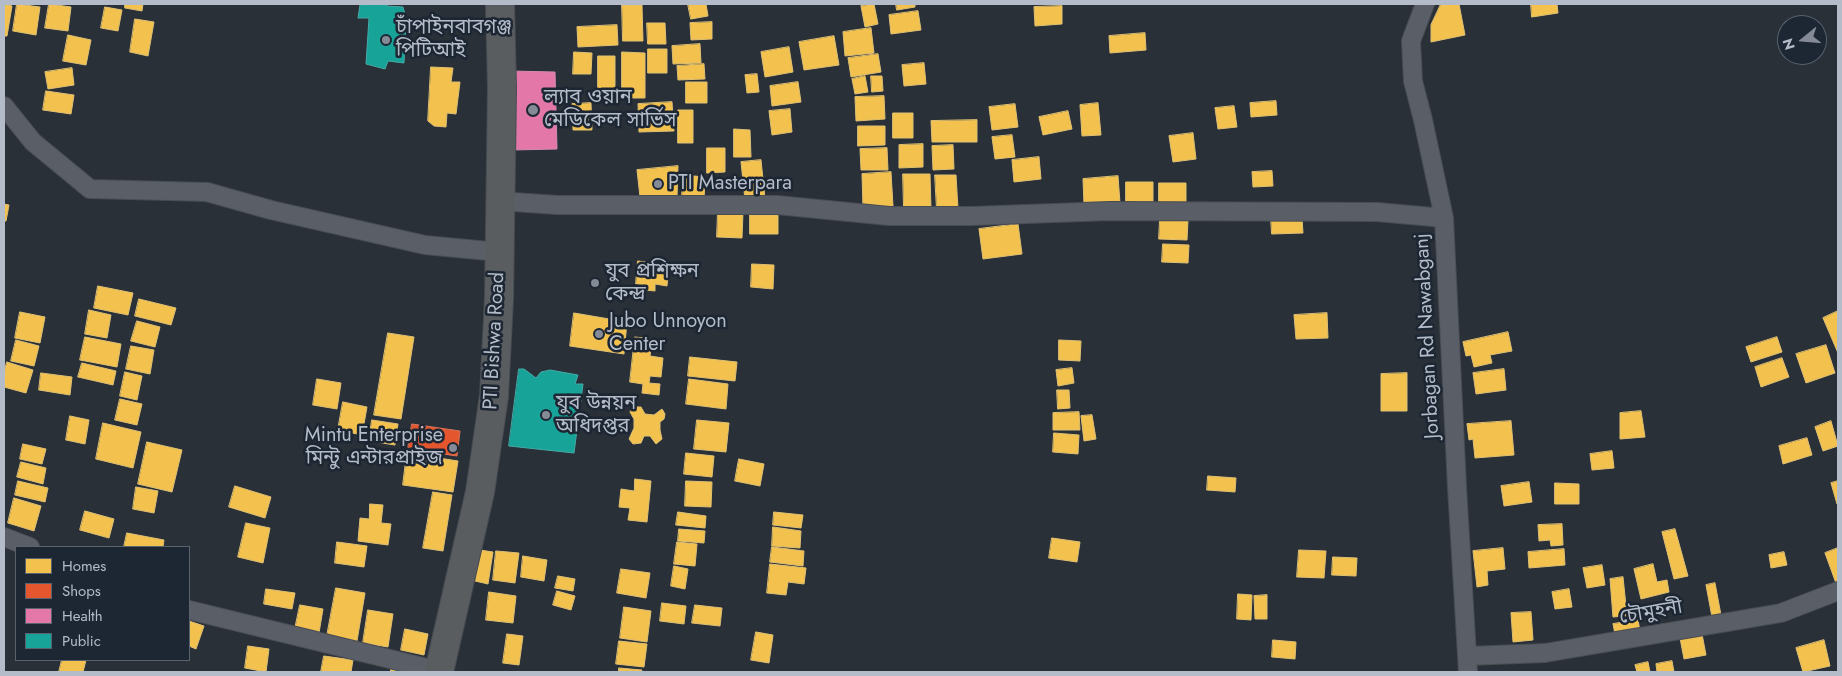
<!DOCTYPE html>
<meta charset="utf-8">
<style>
body{margin:0}
#map{position:relative;width:1842px;height:676px;overflow:hidden;background:#2a3038;font-family:Jost,sans-serif}
canvas{display:block}
.frame{position:absolute;inset:0;border:5px solid #b4bcc9;pointer-events:none}
.legend{position:absolute;left:15px;top:546px;width:175px;height:115px;box-sizing:border-box;background:#1d2633;border:1px solid #59626f;margin:0;padding:6px 9px;list-style:none;font-size:15px;color:#b4bcc9}
.legend li{display:flex;align-items:center;gap:10px;height:25px}
.legend b{width:25px;border:1px solid #59626f}
.north{position:absolute;left:1777px;top:15px;width:50px;height:50px;box-sizing:border-box;background:#1d2633;border:1px solid #59626f;border-radius:50%;rotate:253deg;font-size:14px;font-weight:700;line-height:20px;text-align:center;color:#b4bcc9}
.north::after{content:'';display:block;margin:auto;width:18px;height:22px;background:#848b96;clip-path:polygon(50% 0,100% 100%,50% 72%,0 100%)}
</style>
<div id="map">
<canvas width="1842" height="676"></canvas>
<div class="frame"></div>
<ul class="legend">
<li><b style="height:14px;background:#f2c14e"></b>Homes</li>
<li><b style="height:14px;background:#e4572e"></b>Shops</li>
<li><b style="height:14px;background:#e377a8"></b>Health</li>
<li><b style="height:14px;background:#17a398"></b>Public</li>
</ul>
<div class="north">N</div>
</div>
<script>
const ctx = document.querySelector('canvas').getContext('2d');
ctx.lineJoin = 'round';
function fillPath(path, color) { ctx.fillStyle = color; ctx.fill(path, 'evenodd'); }
function strokePath(path, color, width, dash) { ctx.strokeStyle = color; ctx.lineWidth = width; ctx.lineCap = dash ? 'butt' : 'round'; ctx.setLineDash(dash || []); ctx.stroke(path); }
function write(font, color, halo, rows, align = 'center') {
  ctx.font = font + ' Jost,"Noto Sans Bengali",sans-serif'; ctx.lineWidth = 5; ctx.setLineDash([]); ctx.textBaseline = 'middle'; ctx.strokeStyle = halo; ctx.fillStyle = color; for (const [text, x, y, turn = 0] of rows) {
    ctx.save(); ctx.translate(x, y); ctx.rotate((+turn || 0) * Math.PI / 180); ctx.textAlign = isNaN(turn) ? turn : align; if (halo) ctx.strokeText(text, 0, 0); ctx.fillText(text, 0, 0); ctx.restore();
  }
}
const homes = new Path2D(`
 M4,4L12,6L7,36H4Z
 M17,4L40,7L36,35L13,31Z
 M49,4L71,7L68,31L45,28Z
 M125,4H143L142,11L125,8Z
 M688,4H706L708,16L691,19Z
 M874,4L878,24L865,27L861,6Z
 M896,4H915V7L897,10Z
 M1441,4H1459L1465,35L1431,42V25Z
 M1531,4H1557L1558,13L1532,17Z
 M622,5H642L643,41H623Z
 M1062,6V24L1035,26L1034,7Z
 M105,7L122,10L118,31L101,28Z
 M918,11L921,30L891,34L889,15Z
 M135,19L154,22L148,56L130,52Z
 M712,22V39L691,40L690,23Z
 M647,23H665L666,44H648Z
 M617,25L618,45L578,47L577,27Z
 M871,28L874,53L845,56L843,32Z
 M1145,33L1146,50L1110,53L1109,36Z
 M68,35L91,40L86,65L63,61Z
 M834,36L839,65L804,70L799,42Z
 M700,44L701,63L673,64L672,46Z
 M789,47L793,72L765,77L761,52Z
 M648,49H667V73H648Z
 M574,52L592,53L591,74H573Z
 M622,52L645,53V98H622Z
 M878,54L881,72L851,77L848,58Z
 M598,56H615V89L598,90Z
 M924,63L926,84L904,86L902,65Z
 M704,64L705,79L678,80L677,66Z
 M431,67L453,68L451,82H460L456,114L447,113L446,127L434,126L428,121Z
 M72,68L74,85L48,89L45,72Z
 M757,74L759,92L747,93L745,75Z
 M865,76L868,92L855,94L852,79Z
 M871,76H882L883,91L872,92Z
 M686,82H707V103H686Z
 M798,82L801,102L772,106L770,86Z
 M46,91L74,95L71,114L43,110Z
 M884,96L885,119L856,121L855,97Z
 M1276,101L1277,115L1251,117L1250,103Z
 M672,102L674,131L639,132L638,104Z
 M591,103L592,130H573L572,104Z
 M1098,103L1101,135L1082,136L1080,105Z
 M1015,104L1018,127L992,130L989,107Z
 M1234,106L1237,127L1218,129L1215,108Z
 M790,109L792,132L772,135L769,111Z
 M678,110H693V143H678Z
 M1068,111L1072,129L1043,135L1039,117Z
 M893,113H913V138H893Z
 M977,120V142H932L931,121Z
 M858,126H885V145L858,146Z
 M734,129L750,130L751,157H734Z
 M1193,133L1196,159L1173,162L1169,136Z
 M1012,135L1015,157L995,159L992,137Z
 M923,144V167L899,168V145Z
 M953,145L954,169L933,170L932,146Z
 M707,148H725V172L707,173Z
 M887,148L888,170H861L860,149Z
 M1039,157L1041,179L1014,182L1012,160Z
 M761,160L765,199L745,200L741,162Z
 M678,166L677,198L640,197L637,170Z
 M1272,171L1273,186L1253,187L1252,172Z
 M891,172L893,206L863,208L862,174Z
 M903,174H930L931,209H904Z
 M683,175L705,177L704,200L682,198Z
 M935,175H956L958,209L937,210Z
 M1118,176L1120,203L1084,205L1083,179Z
 M1126,182H1153V203H1126Z
 M1159,183H1186V203H1159Z
 M4,204L9,205L6,221H4Z
 M718,211L743,212L742,238L717,237Z
 M750,215H778V234H750Z
 M1271,218H1302L1303,233L1272,234Z
 M1160,219L1188,220L1187,240L1159,239Z
 M1018,224L1022,254L983,259L979,229Z
 M1163,244L1189,245L1188,263L1162,262Z
 M638,261L669,265L667,286L655,284V291L645,290L646,285L636,284Z
 M752,264L774,265L773,289L751,287Z
 M98,286L133,293L128,315L94,308Z
 M139,299L176,308L171,325L135,316Z
 M89,310L111,315L107,338L85,334Z
 M1838,311V353L1823,318Z
 M20,312L45,317L40,343L15,338Z
 M574,313L627,322L624,354L570,346Z
 M1327,313L1328,338L1296,339L1294,315Z
 M137,321L160,327L155,347L131,341Z
 M1508,332L1512,351L1490,355L1492,363L1474,367L1471,355L1466,356L1463,342Z
 M388,333L414,337L401,419L374,415Z
 M85,337L121,344L117,367L80,360Z
 M635,337L652,339L650,356L663,358L661,377L650,376L649,383L660,384L659,395L642,393L643,384L630,382Z
 M1777,337L1782,352L1751,362L1746,347Z
 M16,340L39,346L34,366L11,361Z
 M1059,340L1081,341L1080,361L1059,360Z
 M1826,345L1835,373L1806,383L1796,354Z
 M131,346L154,350L150,374L126,369Z
 M690,357L737,362L735,381L688,376Z
 M1782,358L1789,377L1761,387L1755,367Z
 M7,362L33,370L26,393L4,387V373Z
 M82,363L116,371L113,385L78,377Z
 M1072,368L1074,383L1058,386L1056,370Z
 M1504,369L1506,390L1476,394L1473,373Z
 M125,372L142,376L137,400L120,396Z
 M41,373L72,377L70,395L39,390Z
 M1407,373V411H1381V374Z
 M317,379L341,383L337,409L313,405Z
 M689,379L728,384L726,409L686,404Z
 M1057,390H1069L1070,408L1058,409Z
 M120,399L142,404L137,425L115,420Z
 M343,402L367,407L362,435L338,430Z
 M635,407H641L645,414L654,415L662,409L665,414L664,419L660,422V430L662,439L656,444L650,436H644L641,443L633,444L629,439L634,428V419L630,412Z
 M1641,411L1645,437L1620,439V413Z
 M1079,412L1080,430H1053V413Z
 M1092,415L1096,439L1084,441L1081,416Z
 M70,416L89,420L85,444L66,440Z
 M372,420L398,424L395,445L369,441Z
 M697,420L729,423L726,452L694,449Z
 M1511,421L1514,455L1475,458L1473,439L1469,440L1467,424Z
 M1831,421L1838,446L1823,451L1815,427Z
 M103,423L141,432L133,468L96,459Z
 M1054,433L1079,435L1078,454L1053,452Z
 M1807,438L1812,455L1783,464L1779,446Z
 M147,442L182,450L172,492L138,484Z
 M23,444L46,449L42,464L20,459Z
 M1612,451L1614,468L1592,470L1590,454Z
 M407,453L458,461L453,492L403,485Z
 M686,453L714,456L712,477L684,474Z
 M739,459L764,464L760,486L735,481Z
 M21,462L46,468L43,484L17,477Z
 M1208,476L1236,478L1235,492L1207,490Z
 M635,479L651,481L647,522L628,520L630,508L619,507L621,489L634,491Z
 M18,481L48,488L45,502L15,495Z
 M686,481L712,482L711,507L685,506Z
 M1838,481V504H1837L1831,483Z
 M1529,482L1532,502L1504,506L1501,486Z
 M1555,483L1579,484V504H1555Z
 M235,486L271,497L265,518L229,507Z
 M136,487L158,491L154,513L133,509Z
 M433,492L452,495L443,551L423,548Z
 M14,498L41,506L34,531L8,523Z
 M370,504L383,505L381,523L391,524L388,545L358,541L360,518L369,519Z
 M85,511L114,519L109,538L80,530Z
 M678,512L706,516L705,528L676,525Z
 M774,512L803,515L801,528L773,525Z
 M246,523L270,528L263,563L238,557Z
 M1562,524L1563,545L1551,546L1550,540L1539,541L1538,525Z
 M773,527L801,531L800,548L772,546Z
 M679,529L705,531L704,543L678,541Z
 M1675,529L1688,576L1674,579L1662,532Z
 M127,533L164,540L163,547H124Z
 M1052,538L1080,542L1077,562L1049,558Z
 M337,542L367,546L364,567L335,563Z
 M677,542L697,544L695,566L674,564Z
 M772,547L804,551L803,566L770,562Z
 M1503,548L1505,569L1487,571L1488,585L1477,587L1473,551Z
 M1838,548V585L1837,586L1825,553Z
 M1564,549L1565,565L1529,568L1528,552Z
 M480,550L493,552L488,584L475,581Z
 M1299,550L1326,551L1324,578L1297,577Z
 M496,551L519,553L515,583L493,580Z
 M1784,552L1787,565L1771,568L1769,555Z
 M523,556L547,560L544,581L521,577Z
 M1333,557L1357,558L1356,576L1332,575Z
 M770,564L806,568L804,584L788,582L786,595L767,593Z
 M1653,564L1657,582L1667,580L1669,592L1641,599L1634,569Z
 M1602,565L1605,585L1587,588L1583,568Z
 M674,566L688,569L685,589L671,586Z
 M621,569L650,573L646,598L617,593Z
 M558,576L575,579L573,591L555,588Z
 M1623,577L1626,606L1635,605L1636,615L1613,617L1610,579Z
 M1715,583L1721,615L1712,617L1706,585Z
 M336,588L365,593L357,641L327,636Z
 M266,589L295,593L292,609L264,604Z
 M1569,589L1572,607L1555,609L1552,592Z
 M557,591L575,596L571,610L553,605Z
 M489,592L516,596L513,623L486,620Z
 M1238,594L1252,595L1251,620L1237,619Z
 M1267,595V619H1255L1254,596Z
 M662,603L686,606L684,624L660,621Z
 M300,605L323,609L319,633L295,629Z
 M695,605L722,608L720,626L692,623Z
 M624,607L651,611L647,642L620,638Z
 M368,610L393,614L388,647L363,643Z
 M1531,612L1533,640L1513,642L1511,613Z
 M1638,620L1640,631L1615,634L1613,624Z
 M189,621L204,626L196,649L189,646Z
 M405,629L428,634L424,655L401,650Z
 M756,632L773,635L769,663L751,660Z
 M507,634L523,636L519,665L503,663Z
 M1702,634L1706,655L1684,659L1680,638Z
 M1273,640L1296,642L1295,659L1272,657Z
 M1824,640L1830,666L1803,672L1796,648Z
 M619,641L647,644L644,667L616,664Z
 M248,646L269,649L266,672L245,668Z
 M324,656L353,660L351,672H321Z
 M62,660H86L83,672H59Z
 M1672,661L1674,672H1657L1656,664Z
 M1648,662L1650,672H1637L1635,665Z
 M619,668L642,670L641,672H619Z
 M391,669L407,672H391Z`);
const shops = new Path2D(`
 M412,424L460,431L457,456L408,449Z`);
const health = new Path2D(`
 M509,71L555,72L557,149L512,150Z`);
const public = new Path2D(`
 M353,4H387V6L403,7L406,18L404,63L388,61L385,69L366,64L369,18H358L360,5Z
 M519,369H524L536,378L541,372L550,370L578,375L575,384H583L574,453L509,446Z`);
const street = new Path2D(`
 M1425,4L1411,41L1413,81L1423,120L1444,218L1457,487L1468,672
 M4,106L33,142L90,189L207,192L271,210L425,245L499,252
 M499,201L557,205H777L889,216H972L1110,211L1377,212L1444,218
 M4,537L30,547
 M189,610L439,671
 M1467,656L1545,653L1781,613L1838,591`);
const highway = new Path2D(`
 M439,672L480,492L494,396L499,299L502,88L500,4`);
const markers = [
 [386,40,5,"#848b96"],
 [533,110,6,"#848b96"],
 [658,184,5,"#848b96"],
 [595,283,5,"#848b96"],
 [599,334,5,"#848b96"],
 [546,415,5,"#848b96"],
 [453,448,5,"#848b96"]
];
const poiNames = [
 ["চাঁপাইনবাবগঞ্জ",396,28],
 ["পিটিআই",396,51],
 ["ল্যাব ওয়ান",544,98],
 ["মেডিকেল সার্ভিস",544,121],
 ["PTI Masterpara",668,184],
 ["যুব প্রশিক্ষন",605,272],
 ["কেন্দ্র",605,295],
 ["Jubo Unnoyon",609,322],
 ["Center",609,345],
 ["যুব উন্নয়ন",556,404],
 ["অধিদপ্তর",556,427],
 ["Mintu Enterprise",443,436,"right"],
 ["মিন্টু এন্টারপ্রাইজ",443,459,"right"]
];
const streetNames = [
 ["Jorbagan Rd Nawabganj",1428,336,-93],
 ["PTI Bishwa Road",495,341,-87],
 ["চৌমুহনী",1651,613,-10]
];
fillPath(homes, '#f2c14e');
strokePath(homes, '#dfc073', 1);
fillPath(shops, '#e4572e');
strokePath(shops, '#d6755c', 1);
fillPath(health, '#e377a8');
strokePath(health, '#d58cb2', 1);
fillPath(public, '#17a398');
strokePath(public, '#46aaa7', 1);
strokePath(street, '#484c53', 20);
strokePath(highway, '#474c53', 30);
strokePath(street, '#5a5e66', 18);
strokePath(highway, '#5a5d60', 28);
for (const [x, y, r, color] of markers) { const dot = new Path2D(); dot.arc(x, y, r, 0, 2 * Math.PI); ctx.fillStyle = color; ctx.fill(dot); strokePath(dot, '#1d2633', 2); }
write('20px', '#b4bcc9', '#1d2633', poiNames, 'left');
write('20px', '#b4bcc9', '#1d2633', streetNames);
</script>
